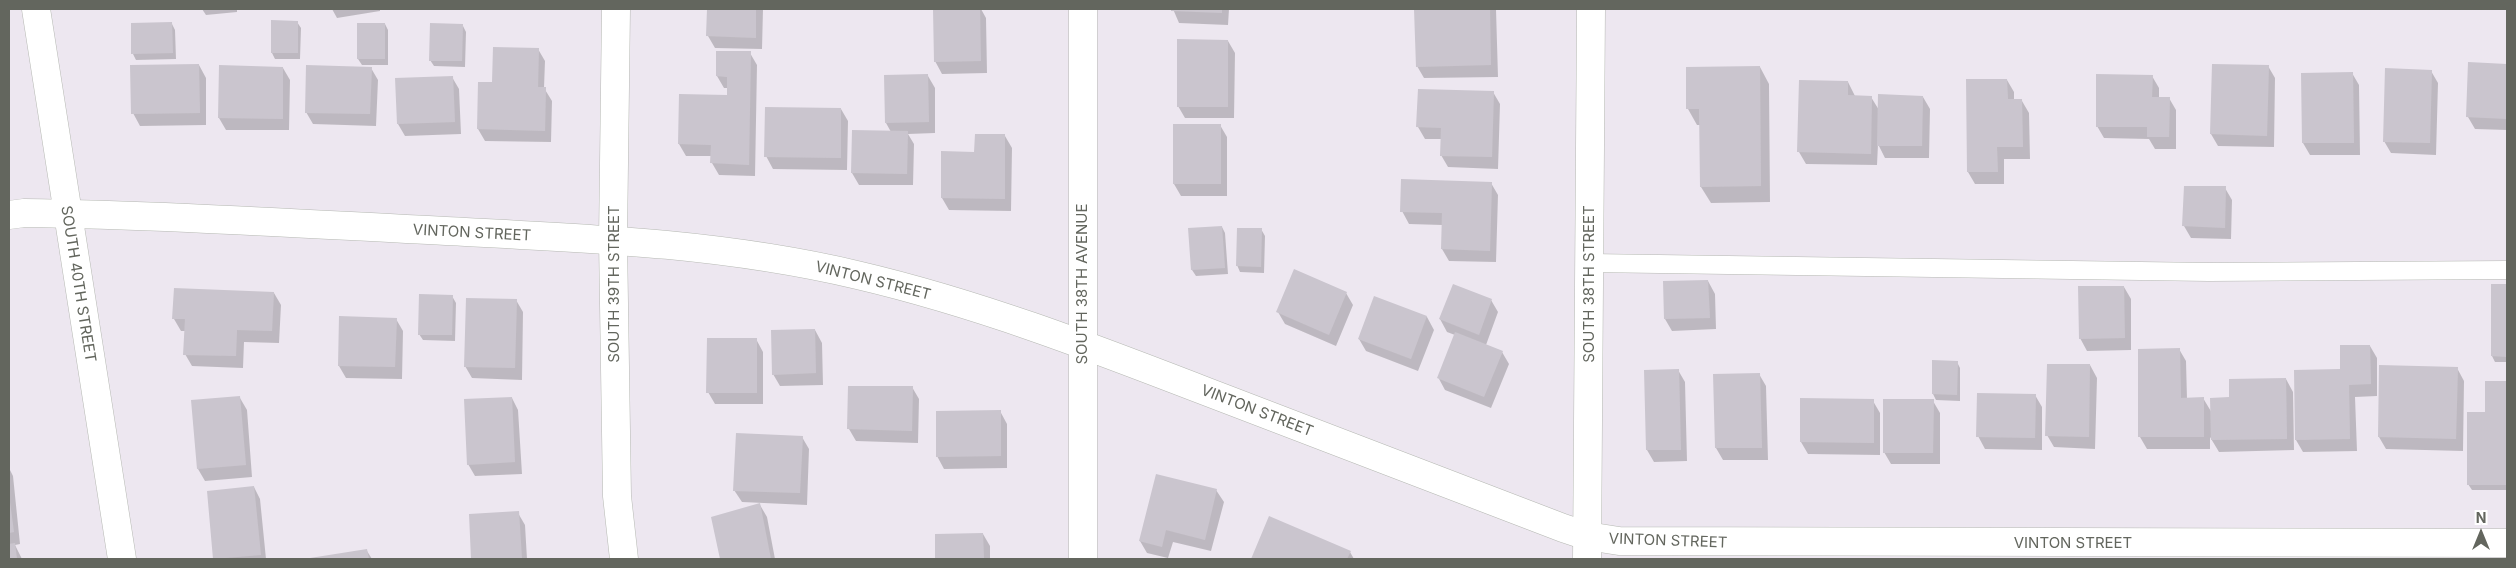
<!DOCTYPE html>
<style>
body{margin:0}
#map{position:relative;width:2516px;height:568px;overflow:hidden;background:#ede7f0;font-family:Inter,sans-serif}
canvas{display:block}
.frame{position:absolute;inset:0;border:10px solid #63665e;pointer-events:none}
.north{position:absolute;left:2456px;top:508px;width:50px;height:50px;-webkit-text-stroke:4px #fff;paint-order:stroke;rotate:0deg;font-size:14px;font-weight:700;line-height:20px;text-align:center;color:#63665e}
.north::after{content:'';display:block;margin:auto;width:18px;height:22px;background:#63665e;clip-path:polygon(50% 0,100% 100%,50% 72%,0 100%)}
</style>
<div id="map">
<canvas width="2516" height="568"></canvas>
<div class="frame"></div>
<div class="north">N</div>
</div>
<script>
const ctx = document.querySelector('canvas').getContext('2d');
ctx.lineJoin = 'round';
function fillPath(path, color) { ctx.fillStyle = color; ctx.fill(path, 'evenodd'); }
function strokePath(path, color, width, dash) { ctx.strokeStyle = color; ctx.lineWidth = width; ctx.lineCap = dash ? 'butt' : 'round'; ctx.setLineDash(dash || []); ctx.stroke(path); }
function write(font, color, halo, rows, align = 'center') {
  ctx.font = font + ' Inter,sans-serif'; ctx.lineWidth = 4; ctx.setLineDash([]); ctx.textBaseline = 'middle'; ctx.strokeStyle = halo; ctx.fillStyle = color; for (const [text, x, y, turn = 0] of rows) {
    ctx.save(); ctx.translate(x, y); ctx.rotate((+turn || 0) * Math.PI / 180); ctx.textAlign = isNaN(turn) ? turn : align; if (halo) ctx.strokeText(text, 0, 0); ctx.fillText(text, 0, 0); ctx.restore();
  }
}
const shadow = new Path2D(`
 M202,9H237V12L206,15Z
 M332,9H380V11L337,18Z
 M708,9H763L762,49L715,48L708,36Z
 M935,9H981L986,18L987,73L942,74L935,61Z
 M1173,9H1229L1228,25L1179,23Z
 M1415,9H1496L1498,77L1424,78L1417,66Z
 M297,22L301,28L300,59H275L272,53Z
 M172,24L175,30L176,59L136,60L133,54Z
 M359,24H385L388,30V65H362L358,59Z
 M463,26L466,32L465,67L434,66L430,60Z
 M1228,41L1235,53L1234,118H1185L1178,106Z
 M538,49L545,61L544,88L552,101L551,142L485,141L478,129L493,83Z
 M750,53L757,65L755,176L719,175L712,163V156H686L679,144L728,96V88H724L717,76Z
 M2469,64L2507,65V130L2475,129L2468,117Z
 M199,65L206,78V125L140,126L133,113Z
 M2268,66L2275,78L2274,147L2218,146L2211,134Z
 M1760,67L1769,84L1770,202L1711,203L1701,187V125H1697L1688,109Z
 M283,68L290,80L289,130H226L219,118Z
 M371,68L378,80L376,126L313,124L306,112Z
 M2431,71L2438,83L2436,155L2391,153L2384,141Z
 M2352,73L2359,85L2360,155H2310L2303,143L2302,74Z
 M928,76L935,88V133L908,134L914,144L913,185H859L852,173L891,132L886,123Z
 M2152,76L2159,88V98H2169L2176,110V149H2155L2149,139L2104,138L2097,126Z
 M452,77L459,89L461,134L405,136L398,124Z
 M2007,80L2014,92V101H2022L2029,113L2030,159H2004V184H1975L1968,172Z
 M1848,82L1855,96L1871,97L1879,110L1923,97L1930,109L1929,158H1885L1878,144L1877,165L1806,164L1799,152Z
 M1493,92L1500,104L1498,169L1448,167L1441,155L1442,139H1425L1418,127Z
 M841,109L848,121L847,170L773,169L766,156Z
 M1220,125L1227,137V196H1181L1174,184Z
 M1005,136L1012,148L1011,211L949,210L942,198L976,153Z
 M1491,183L1498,195L1496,262L1449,261L1442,249V225L1409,224L1402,211Z
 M2225,188L2232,200L2231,239L2191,238L2184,226Z
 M1222,227L1225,233L1228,274L1196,276L1192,270L1189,229Z
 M1261,229L1265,236L1264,273L1240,272L1237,265Z
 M1708,281L1715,294L1716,329L1672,331L1665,319Z
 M2492,285H2507V362H2495L2492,356Z
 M2124,287L2131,299V350L2087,351L2080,338Z
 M274,293L281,305L279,343L244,342L243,368L192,366L185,354L186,331H181L174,319Z
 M1346,293L1353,305L1336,346L1285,324L1278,312Z
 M452,296L456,303L455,341L423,340L419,334Z
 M1375,298L1427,317L1434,330L1418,371L1366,351L1359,339Z
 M516,300L523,312L522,380L472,378L465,366Z
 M1491,300L1498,312L1486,345L1502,352L1509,364L1491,408L1445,390L1438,377L1455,335L1447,332L1440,319Z
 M396,319L403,331L402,379L346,378L339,366Z
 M815,330L822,343L823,385L780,386L773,374Z
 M756,339L763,352V404H715L708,392Z
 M2370,346L2377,358V396L2355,397L2357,451L2303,452L2296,440L2295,371L2342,370Z
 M2179,349L2186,361L2187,399L2203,398L2212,413L2231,398L2286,379L2293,392L2294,450L2219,452L2210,437V449H2147L2140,437L2139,350Z
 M1934,361L1957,362L1960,368V401L1936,400L1933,394Z
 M2090,365L2097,378L2095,449L2054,447L2047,435Z
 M2380,367L2457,368L2464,381L2463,451L2386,449L2379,437Z
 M1678,370L1685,382L1687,461L1654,462L1647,450Z
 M1759,374L1766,386L1768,460H1723L1716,448Z
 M2486,382H2507V490H2472L2468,484L2486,413Z
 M912,387L919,399L918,443L856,441L849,429Z
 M2035,395L2042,407V450L1985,449L1978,436Z
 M240,398L247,410L252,477L205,481L198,469Z
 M512,398L518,410L522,474L475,476L468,464Z
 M1873,401L1880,413V455L1808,454L1801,442Z
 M1933,401L1940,413V464H1891L1884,452Z
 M1000,411L1007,424V468L944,469L937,456Z
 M802,437L809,449L807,505L742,502L734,490Z
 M9,468L13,476L20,544L15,545L22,559H9Z
 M254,487L260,499L266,559H214L208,492Z
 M1216,490L1224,502L1211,551L1173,542L1168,558L1147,553L1140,541Z
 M760,505L767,517L775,559H721L712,518Z
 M518,513L525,525L527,559H473L471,515Z
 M1270,518L1350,552L1354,559H1253Z
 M983,534L990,546V559H936V535Z
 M367,551L372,559H311Z`);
const building = new Path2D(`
 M707,9H756V38L706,36Z
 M933,9H980L981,61L934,62Z
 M1171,9H1222V13L1171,11Z
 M1414,9H1490L1491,65L1416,67Z
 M271,20L298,21V53H271Z
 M172,22L173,53L131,54V23Z
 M357,23H385V59H357Z
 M430,23L463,24L462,61H429Z
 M1177,39L1228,40V107H1177Z
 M493,47L539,48L538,87H546L545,131L477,129L478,82H492Z
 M716,51H751L749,165L710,163L711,145L678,144L679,94L727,95V77L716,76Z
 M2468,62L2507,64V119L2466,117Z
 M199,64L200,113L131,114L130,65Z
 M2212,64L2269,65L2267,136L2210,134Z
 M219,65L283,67V119L218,118Z
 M306,65L372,67L370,114L305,113Z
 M1760,66L1761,186L1700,187L1699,109H1686V67Z
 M2385,68L2432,70L2430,143L2383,142Z
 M2353,72L2354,143H2302L2301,73Z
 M928,74L929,122L885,123L884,75Z
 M2096,74L2153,75L2152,97H2170L2169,137H2147V127H2096Z
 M453,76L455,122L397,124L395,78Z
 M1966,79H2007L2008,99H2022L2023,147H1997L1998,172H1967Z
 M1799,80L1848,81V95L1872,96L1871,154L1797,152Z
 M1418,89L1494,91L1492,157L1440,156L1441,128L1416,127Z
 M1878,94L1923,96L1922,146H1877Z
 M765,107L841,108V158L764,157Z
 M1173,124H1221V184H1173Z
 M852,130L908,131L907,174L851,173Z
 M975,134H1005V199L941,198V151L974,152Z
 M1401,179L1492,182L1490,251L1441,249L1442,213L1400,212Z
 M2184,186H2226L2225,228L2182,226Z
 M1222,226L1225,268L1191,270L1188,228Z
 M1237,228H1262L1261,267L1236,266Z
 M1294,269L1347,292L1329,335L1276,312Z
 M1708,280L1710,318L1664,319L1663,281Z
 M1453,284L1492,299L1479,335L1439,319Z
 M2491,284H2507V357L2491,356Z
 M2078,286H2124L2125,338L2079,339Z
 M174,288L274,292L272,331L237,330L236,356L183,355L185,319H172Z
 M419,294L453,295L452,335H418Z
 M1374,296L1427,316L1411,359L1358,339Z
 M466,298L517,299L515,368L464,367Z
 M339,316L397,318L395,367L338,366Z
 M815,329L816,373L772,375L771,330Z
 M1455,332L1503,351L1484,397L1437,378Z
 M707,338H757V393H706Z
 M2340,345H2370L2371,384L2349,385L2350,439L2295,440L2294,370L2340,369Z
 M2180,348L2181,398L2204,397V437H2138V349Z
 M1932,360L1958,361L1957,395L1932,394Z
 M2047,364H2090L2089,437L2045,436Z
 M2379,365L2458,367L2456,439L2378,437Z
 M1679,369L1681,450H1646L1644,370Z
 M1760,373L1762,448H1715L1713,374Z
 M2286,378L2287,439L2211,440L2210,398L2229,397V379Z
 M2485,381H2507V485H2467V412H2485Z
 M848,386H913L912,431L847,429Z
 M1977,393L2036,394L2035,438L1976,437Z
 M240,396L246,465L197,469L191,400Z
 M512,397L515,462L467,465L464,399Z
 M1800,398L1874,399V443L1800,442Z
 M1883,399H1934L1933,453H1883Z
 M1001,410V456L936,457V411Z
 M736,433L803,436L800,493L733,491Z
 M1156,474L1217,489L1205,540L1166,530L1162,547L1139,541Z
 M254,486L261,555L213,559L207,491Z
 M9,495L14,532L9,533Z
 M760,503L771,559H720L711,517Z
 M519,511L522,559H471L469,514Z
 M1269,516L1351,551L1347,559H1251Z
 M983,533L984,559H935V534Z
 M15,543L17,559H9V544Z
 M367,549L369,559H310V558Z`);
const service = new Path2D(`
 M1590,263L2209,272L2507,270`);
const minor = new Path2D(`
 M36,9L122,559
 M616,9L613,240L617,496L624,559
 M1083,9V559
 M1587,559L1591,9`);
const tertiary = new Path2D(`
 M9,215L24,213C165,215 305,224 446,231C584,238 722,243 857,275C977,303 1091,347 1205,391C1324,437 1443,483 1563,528L1587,536L1619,541L2507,543`);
const streetNames = [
 ["VINTON STREET",472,233,3],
 ["VINTON STREET",873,281,14],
 ["SOUTH 40TH STREET",78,284,81],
 ["SOUTH 39TH STREET",614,284,-90],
 ["SOUTH 38TH AVENUE",1082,284,-90],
 ["SOUTH 38TH STREET",1589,284,-90],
 ["VINTON STREET",1257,411,21],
 ["VINTON STREET",1668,541,2],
 ["VINTON STREET",2073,543]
];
fillPath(shadow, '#0003');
fillPath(building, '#cac5ce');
strokePath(service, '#b5b8b2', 19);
strokePath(minor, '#b5b8b2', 29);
strokePath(tertiary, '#b5b8b2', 29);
strokePath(service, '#fff', 18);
strokePath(minor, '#fff', 28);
strokePath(tertiary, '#fff', 28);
write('15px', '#63665e', '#fff', streetNames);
</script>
